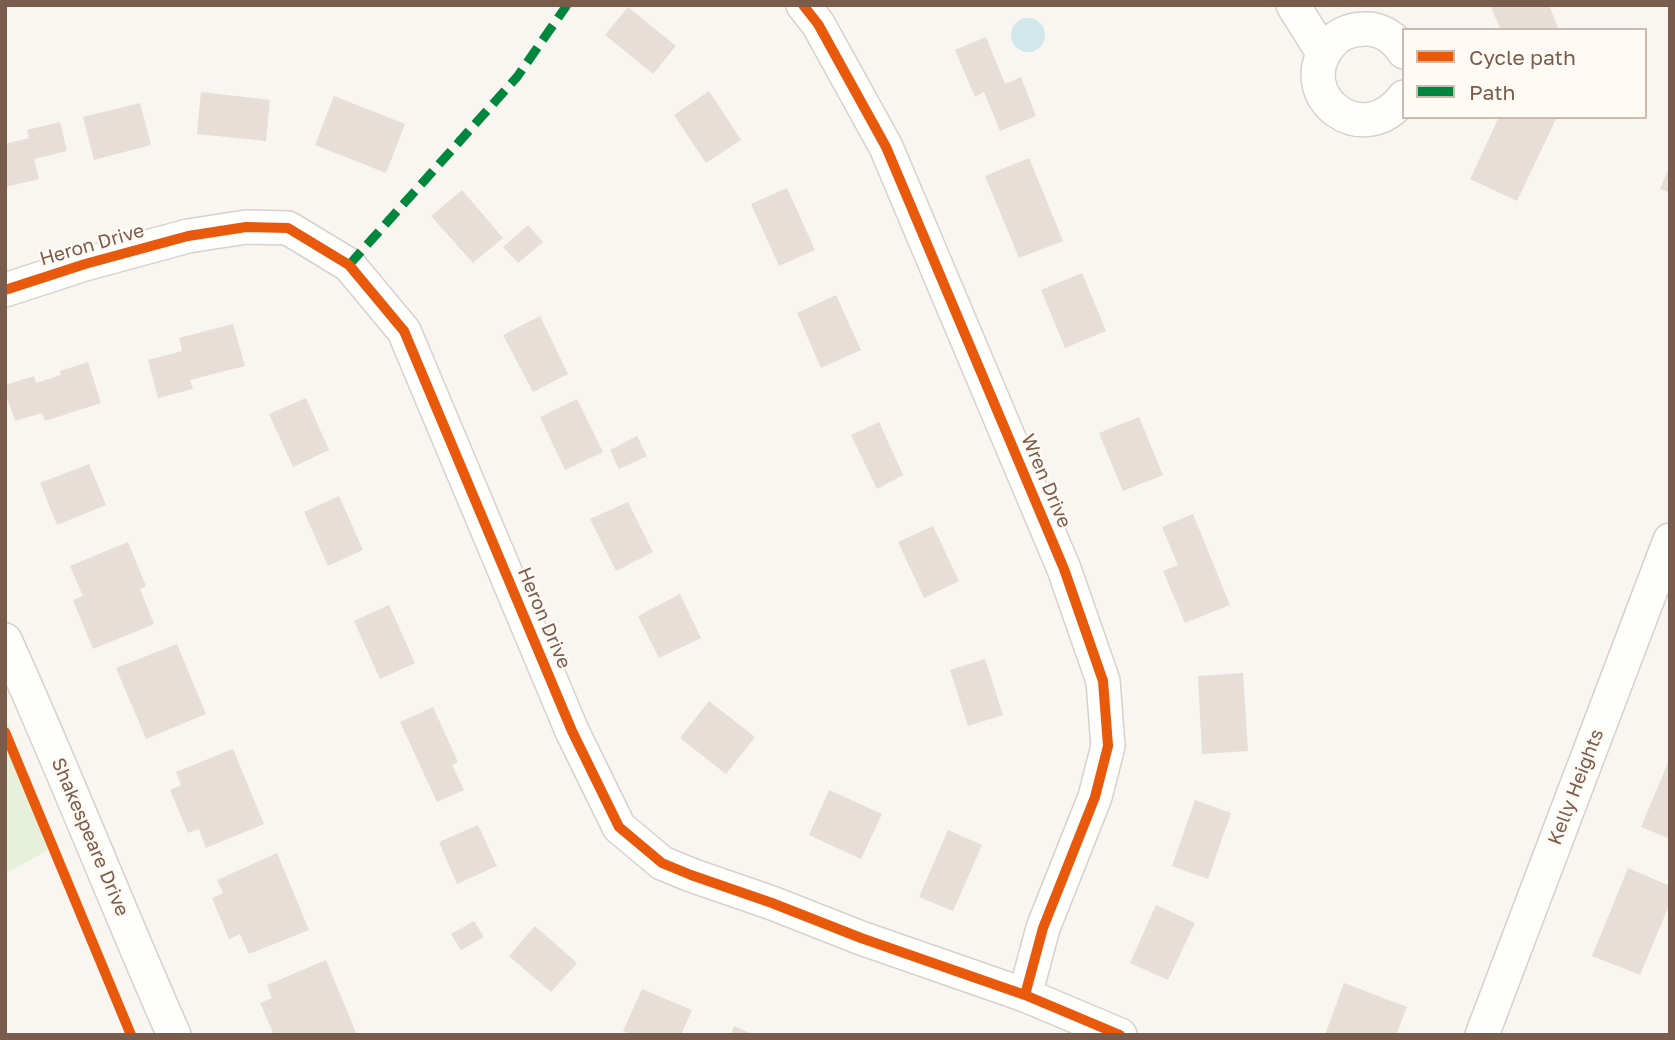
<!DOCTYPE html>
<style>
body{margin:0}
#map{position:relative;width:1675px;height:1040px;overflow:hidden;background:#f9f5f0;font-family:"Golos Text",sans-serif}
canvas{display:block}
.frame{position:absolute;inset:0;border:7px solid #7a5c4d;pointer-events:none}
.legend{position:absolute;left:1402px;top:28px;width:245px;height:91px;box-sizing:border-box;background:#fffaf3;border:2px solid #cabbb1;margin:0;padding:9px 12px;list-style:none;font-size:21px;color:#7a5c4d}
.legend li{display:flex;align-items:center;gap:14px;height:35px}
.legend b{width:35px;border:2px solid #cabbb1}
</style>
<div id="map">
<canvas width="1675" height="1040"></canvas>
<div class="frame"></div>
<ul class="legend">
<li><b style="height:9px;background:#e8590c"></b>Cycle path</li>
<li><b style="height:9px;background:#00873e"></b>Path</li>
</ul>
</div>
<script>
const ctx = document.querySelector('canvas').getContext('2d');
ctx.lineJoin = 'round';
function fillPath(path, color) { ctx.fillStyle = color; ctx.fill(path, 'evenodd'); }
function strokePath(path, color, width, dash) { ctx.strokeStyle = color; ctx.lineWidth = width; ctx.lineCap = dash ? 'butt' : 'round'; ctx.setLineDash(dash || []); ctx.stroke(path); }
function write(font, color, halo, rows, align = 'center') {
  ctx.font = font + ' "Golos Text",sans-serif'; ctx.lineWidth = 5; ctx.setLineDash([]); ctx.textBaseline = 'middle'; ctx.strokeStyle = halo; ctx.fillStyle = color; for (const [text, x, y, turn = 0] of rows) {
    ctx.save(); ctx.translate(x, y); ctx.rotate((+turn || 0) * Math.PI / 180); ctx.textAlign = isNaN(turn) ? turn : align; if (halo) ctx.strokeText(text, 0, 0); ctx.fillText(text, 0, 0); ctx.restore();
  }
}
const green = new Path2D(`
 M5,715L52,848L5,874Z`);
const water = new Path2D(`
 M1011 35a17 17 0 1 1 34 0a17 17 0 1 1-34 0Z`);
const building = new Path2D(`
 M1490,5H1549L1559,30H1501Z
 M628,7L676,46L653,74L605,35Z
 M986,37L1005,84L1021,77L1036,116L1000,131L984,92L975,97L955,50Z
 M709,91L741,140L706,163L674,115Z
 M201,92L270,100L266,141L197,134Z
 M334,96L405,124L386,173L315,145Z
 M140,103L151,145L94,160L83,117Z
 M1499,117H1557L1517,201L1470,179Z
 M60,122L67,151L34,159L39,179L5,187V144L29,138L27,130Z
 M1029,158L1063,241L1019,258L985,176Z
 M1670,165V193L1660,189Z
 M787,188L815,250L779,266L751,204Z
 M462,190L503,238L473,263L431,216Z
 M528,225L543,242L518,263L503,247Z
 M1082,273L1106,331L1065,348L1041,290Z
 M836,295L861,350L821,368L797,313Z
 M540,316L568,374L533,392L503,335Z
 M233,324L245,366L190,380L193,389L158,398L148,360L182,351L179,338Z
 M88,362L101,403L45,421L42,413L15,421L5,392V385L34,376L36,383L61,375L60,371Z
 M306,398L329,450L293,467L269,414Z
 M577,399L603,452L565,470L540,417Z
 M1139,417L1163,475L1123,491L1099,433Z
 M879,422L903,475L877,489L851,435Z
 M637,436L647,456L619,469L610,450Z
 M89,464L106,505L57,525L40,483Z
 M339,496L363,550L328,566L304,512Z
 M628,502L653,552L616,571L590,519Z
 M1193,514L1230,605L1185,623L1163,571L1178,565L1162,527Z
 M933,526L959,581L924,598L898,542Z
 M128,542L146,586L140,589L154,624L93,649L73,600L83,596L70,566Z
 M680,594L701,638L659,658L638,616Z
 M389,605L415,663L380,679L354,621Z
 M177,644L206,714L146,739L116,668Z
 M985,659L1003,715L968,726L950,670Z
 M1243,673L1248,751L1202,754L1198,676Z
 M709,701L755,737L726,774L680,738Z
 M433,707L458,762L452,765L464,790L437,802L400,722Z
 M233,749L264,824L206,848L199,829L188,833L170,790L181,785L176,772Z
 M1670,758V839L1641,827Z
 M829,790L882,814L861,859L809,835Z
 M1195,800L1231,813L1208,879L1172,866Z
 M478,825L497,866L457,884L439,842Z
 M948,830L982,845L953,911L919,897Z
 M277,853L309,930L249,954L240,934L229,939L212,898L223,893L217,880Z
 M1628,868L1670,886V903L1640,975L1592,956Z
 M1156,905L1195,923L1168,980L1130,963Z
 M474,921L484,937L461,950L451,934Z
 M535,926L577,963L551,992L509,956Z
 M326,960L357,1035H274L260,1003L272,998L267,985Z
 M1344,983L1407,1007L1396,1035H1325Z
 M642,989L692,1010L681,1035H632L623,1031Z
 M734,1026L755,1035H731Z`);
const minor = new Path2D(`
 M803,5L818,24L886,147L1064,569L1103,681L1108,746L1095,797L1043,928L1025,995
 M1293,5L1323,53
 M1404,52C1396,39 1381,28 1365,29C1350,29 1336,35 1328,47C1292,96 1363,152 1404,97
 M5,290L85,264L188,236L246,227L288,228L349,265L404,331L572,731L619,827L662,863L691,875L772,903L861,938L1025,995L1120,1035
 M5,640C64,770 116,904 174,1035
 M1482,1035L1670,540`);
const quiet = new Path2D(`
 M349,265L517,77L567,5`);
const cycleway = new Path2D(`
 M803,5L818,24L886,147L1064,569L1103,681L1108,746L1095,797L1043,928L1025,995
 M5,290L85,264L188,236L246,227L288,228L349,265L404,331L572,731L619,827L662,863L691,875L772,903L861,938L1025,995L1120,1035
 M5,732L131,1035`);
const streetNames = [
 ["Heron Drive",92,245,-16],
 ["Wren Drive",1046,481,67],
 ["Heron Drive",544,618,67],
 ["Kelly Heights",1576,787,-69],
 ["Shakespeare Drive",90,837,67]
];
fillPath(green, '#e7f0db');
fillPath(water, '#d0e8ea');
fillPath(building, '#e6ded7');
strokePath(minor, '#d7d1cb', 36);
strokePath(minor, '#fefefd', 33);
strokePath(quiet, '#00873e', 9, [18, 9]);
strokePath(cycleway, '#e8590c', 10);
write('19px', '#7a5c4d', '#fffaf3', streetNames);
</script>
